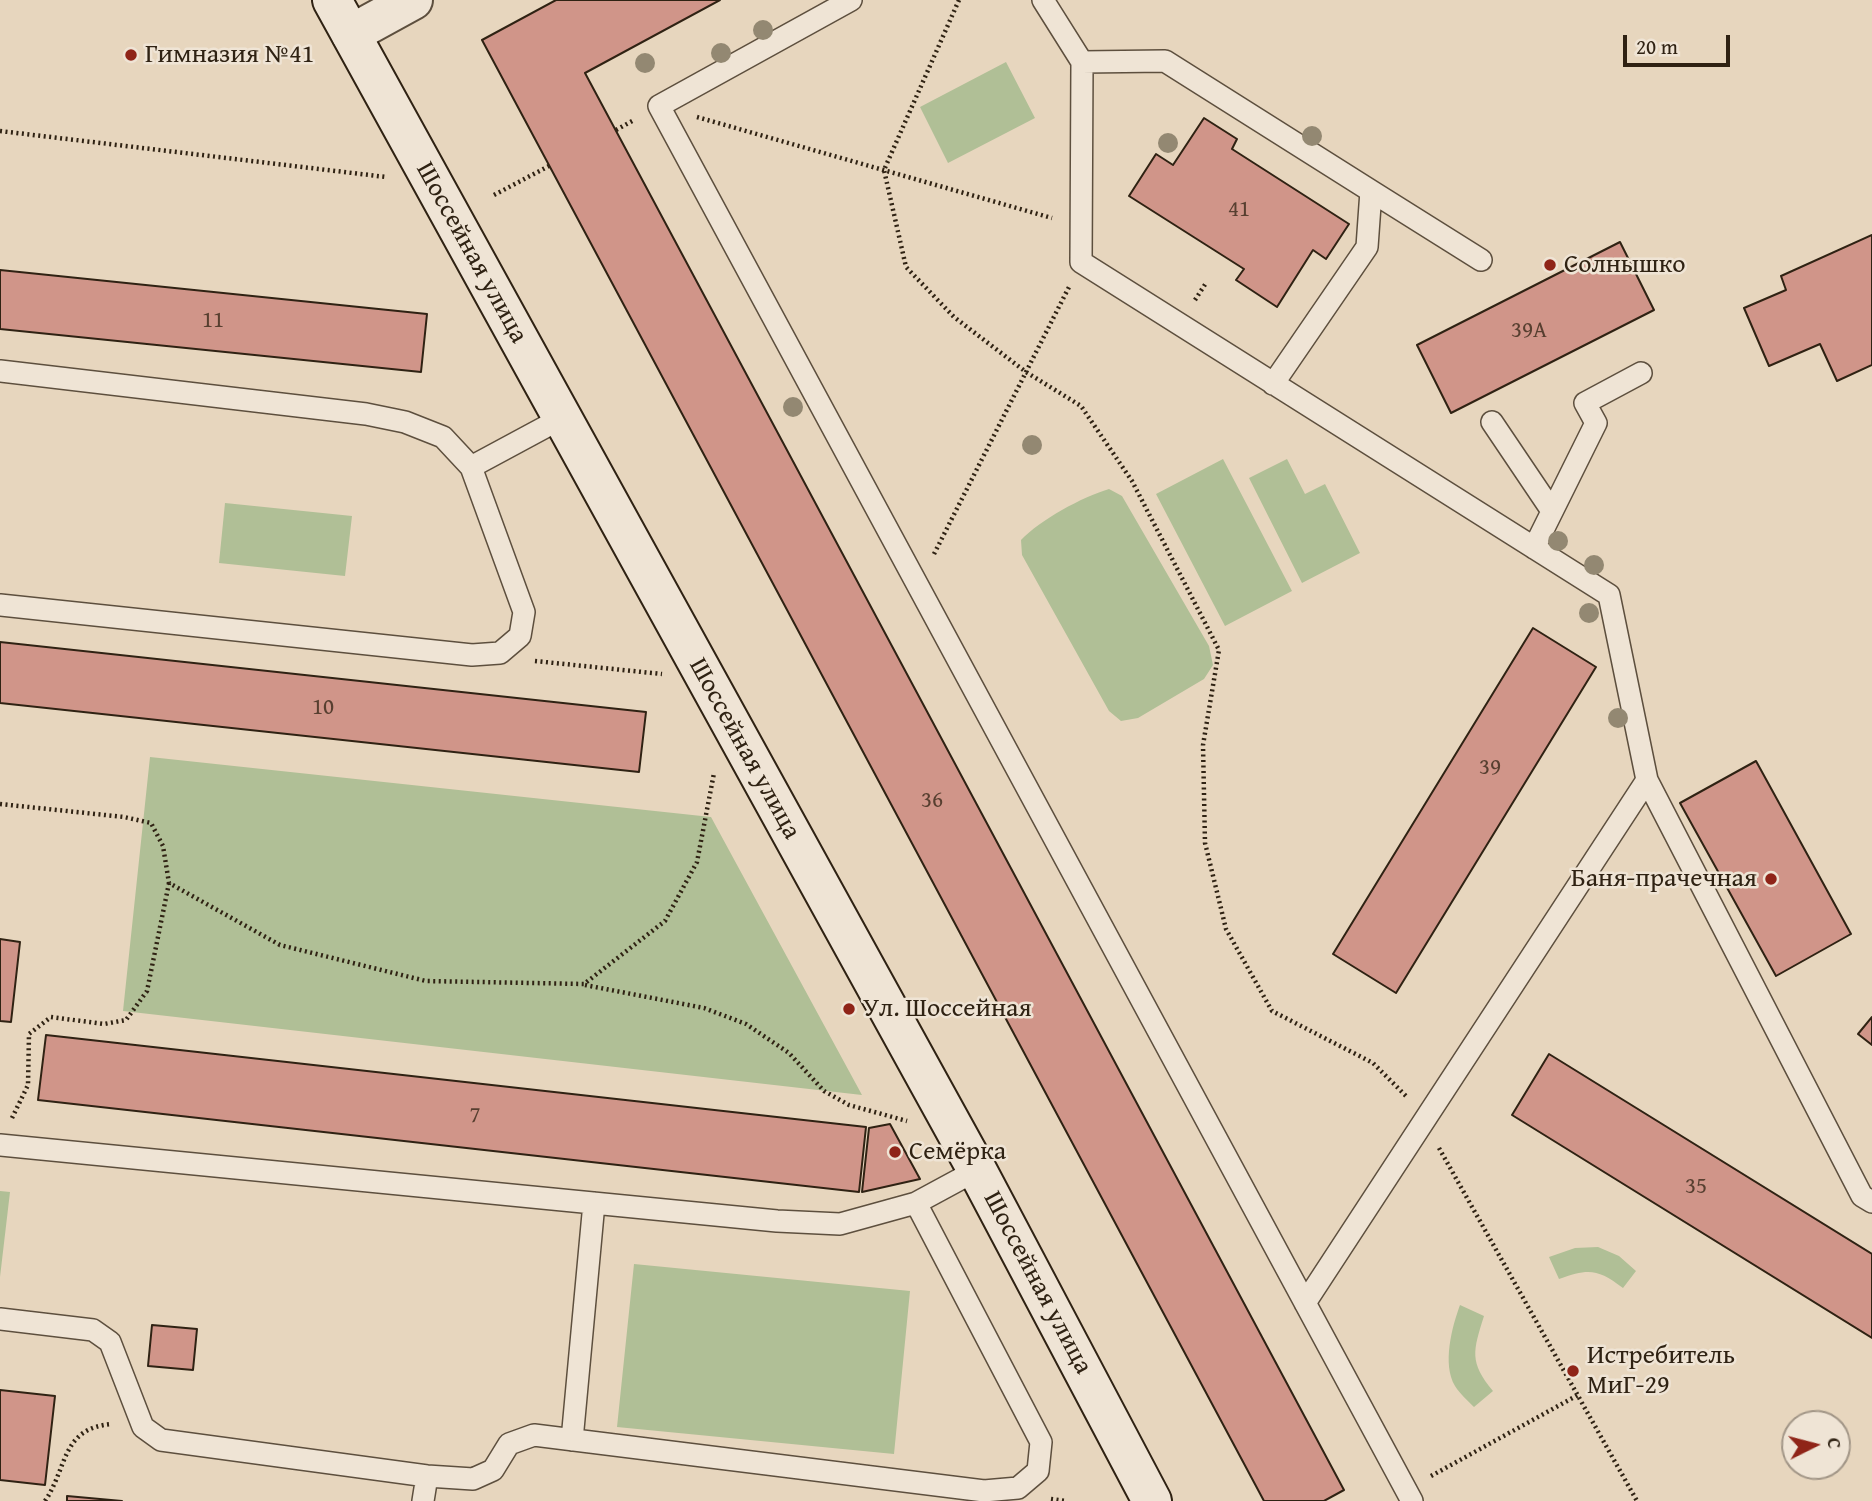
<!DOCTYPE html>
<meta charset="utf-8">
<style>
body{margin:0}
#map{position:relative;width:1872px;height:1501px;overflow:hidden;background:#e7d6be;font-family:"Gentium Book Plus",serif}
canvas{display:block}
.north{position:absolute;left:1781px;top:1410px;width:70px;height:70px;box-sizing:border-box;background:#efe4d5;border:2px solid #a29687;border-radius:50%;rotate:84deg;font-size:19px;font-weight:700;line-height:28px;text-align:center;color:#2f2213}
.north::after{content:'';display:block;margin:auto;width:24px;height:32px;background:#8f2418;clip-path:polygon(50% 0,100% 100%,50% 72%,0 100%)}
.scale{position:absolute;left:1623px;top:35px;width:107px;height:32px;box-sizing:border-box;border:4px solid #2f2213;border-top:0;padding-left:9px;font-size:21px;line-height:24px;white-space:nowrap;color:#2f2213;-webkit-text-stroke:5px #efe4d5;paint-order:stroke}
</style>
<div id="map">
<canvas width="1872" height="1501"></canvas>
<div class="north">С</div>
<div class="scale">20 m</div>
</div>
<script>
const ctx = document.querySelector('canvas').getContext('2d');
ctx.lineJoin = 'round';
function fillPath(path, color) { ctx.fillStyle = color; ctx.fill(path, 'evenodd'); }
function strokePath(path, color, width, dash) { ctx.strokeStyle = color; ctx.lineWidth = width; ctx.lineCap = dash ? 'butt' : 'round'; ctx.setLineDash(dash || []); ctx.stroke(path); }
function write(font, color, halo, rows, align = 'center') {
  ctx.font = font + ' "Gentium Book Plus",serif'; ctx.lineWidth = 5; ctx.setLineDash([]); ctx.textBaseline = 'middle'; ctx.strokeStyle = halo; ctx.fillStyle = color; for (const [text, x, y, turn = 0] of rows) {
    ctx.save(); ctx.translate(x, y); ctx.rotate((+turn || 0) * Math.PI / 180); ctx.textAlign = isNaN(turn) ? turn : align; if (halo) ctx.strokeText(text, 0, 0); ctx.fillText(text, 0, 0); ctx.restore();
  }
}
const green = new Path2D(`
 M1006,62L1035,118L948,163L920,107Z
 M1223,459L1292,591L1225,626L1156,494Z
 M1287,459L1305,494L1325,484L1360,553L1302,583L1249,478Z
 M1109,489L1122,496L1209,646L1213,665L1204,679L1138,718L1121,721L1109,711L1022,555L1021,540C1040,520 1082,497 1109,489Z
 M225,503L352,516L345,576L219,563Z
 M150,757L711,817L862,1095L123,1011Z
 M0,1191L10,1192L0,1277Z
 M1598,1247L1619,1256L1636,1271L1623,1288C1598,1269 1589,1268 1559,1279L1549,1257L1575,1248Z
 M634,1264L910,1291L894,1454L617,1427Z
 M1460,1305L1484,1316C1473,1351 1469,1362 1493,1391L1474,1407C1468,1401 1460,1394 1455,1386C1442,1364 1452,1327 1460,1305Z`);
const building = new Path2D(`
 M556,0H720L585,73L1344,1490L1324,1501H1264L482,40Z
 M1204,118L1237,139L1232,149L1349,224L1326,259L1313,250L1277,307L1236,280L1244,269L1129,196L1156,154L1173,165Z
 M1872,235V365L1837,381L1820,344L1769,366L1744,308L1786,290L1781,276Z
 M1620,242L1654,310L1451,413L1417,345Z
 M0,270L427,314L421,372L0,329Z
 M1533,628L1596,667L1396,993L1333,954Z
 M0,642L646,712L639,772L0,703Z
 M1756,761L1851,934L1776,976L1680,803Z
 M0,939L20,942L11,1022L0,1021Z
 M1872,1017V1045L1858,1034Z
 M46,1035L866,1127L859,1192L38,1100Z
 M1549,1054L1872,1254V1338L1512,1115Z
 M890,1124L920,1179L862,1192L869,1128Z
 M152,1325L197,1329L193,1370L148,1366Z
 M0,1390L55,1396L45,1485L0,1480Z
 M67,1496L122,1501H67Z`);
const path = new Path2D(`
 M959,0L884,170L906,267L954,317L1026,372L1081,406L1132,481L1219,650L1203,745L1205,843L1226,929L1272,1011L1373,1063L1406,1096
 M697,117L1052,218
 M616,130L634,120
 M0,131L386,177
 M494,195L549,166
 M1195,300L1206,283
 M934,554L1069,287
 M535,661L662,674
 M0,804L124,817L151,823L163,846L169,883L280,945L426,981L584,984L665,921L697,862L714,773
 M585,985L704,1008L746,1024L789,1053L824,1091L849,1105L907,1121
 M12,1118L28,1085L29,1034L51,1017L104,1024L126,1020L147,991L169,883
 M1439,1148L1637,1501
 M1431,1476L1578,1395
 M1051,1499L1066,1501
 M45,1501C68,1467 61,1428 112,1424`);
const lane = new Path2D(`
 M851,0L659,106L1412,1501
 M1043,0L1082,62L1081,262L1609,595L1647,780L1862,1196L1872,1202
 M1082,62L1165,61L1371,191L1367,247L1273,384
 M1371,191L1481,260
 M0,371L366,414L405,422L443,437L471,467L562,418
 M1492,422L1552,511
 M1534,548L1596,423L1585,403L1641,373
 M0,605L472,655L500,653L520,636L524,612L471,467
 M0,1145L777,1221L840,1224L916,1203L977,1170
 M1305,1303L1647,780
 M0,1319L93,1330L110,1342L143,1427L161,1440L427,1476L473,1479L493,1470L509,1444L534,1435L984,1491L1018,1488L1038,1471L1041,1442L916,1203
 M572,1440L594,1203
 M423,1501L427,1476`);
const street = new Path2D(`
 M351,34L413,0`);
const secondary = new Path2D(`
 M332,0L977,1170L1152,1501`);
const trees = [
 [763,30],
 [721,53],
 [645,63],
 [1312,136],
 [1168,143],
 [793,407],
 [1032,445],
 [1558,541],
 [1594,565],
 [1589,613],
 [1618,718]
];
const markers = [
 [131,55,7,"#8f2418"],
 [1550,265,7,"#8f2418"],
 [1771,879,7,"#8f2418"],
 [849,1009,7,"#8f2418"],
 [895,1152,7,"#8f2418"],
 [1573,1371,7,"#8f2418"]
];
const numberNames = [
 ["41",1239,210],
 ["11",213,321],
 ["39А",1529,331],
 ["10",323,708],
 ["39",1490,768],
 ["36",932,801],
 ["7",475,1116],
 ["35",1696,1187]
];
const poiNames = [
 ["Гимназия №41",145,55],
 ["Солнышко",1564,265],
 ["Баня-прачечная",1757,879,"right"],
 ["Ул. Шоссейная",863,1009],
 ["Семёрка",909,1152],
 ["Истребитель",1587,1356],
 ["МиГ-29",1587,1386]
];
const streetNames = [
 ["Шоссейная улица",471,253,61],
 ["Шоссейная улица",744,749,61],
 ["Шоссейная улица",1037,1283,62]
];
fillPath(green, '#b0bf96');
fillPath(building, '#d09589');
strokePath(building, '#2f2213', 2);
strokePath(lane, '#5d4f3e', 24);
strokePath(street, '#5d4f3e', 42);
strokePath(secondary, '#2f2213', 42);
strokePath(path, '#2f2213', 4.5, [2, 3.5]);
strokePath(lane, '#efe4d5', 21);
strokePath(street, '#efe4d5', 38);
strokePath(secondary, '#efe4d5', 38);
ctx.fillStyle = '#938872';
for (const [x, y] of trees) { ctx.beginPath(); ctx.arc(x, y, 10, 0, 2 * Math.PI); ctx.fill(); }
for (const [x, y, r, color] of markers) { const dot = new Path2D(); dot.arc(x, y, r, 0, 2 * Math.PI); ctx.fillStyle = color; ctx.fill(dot); strokePath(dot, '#efe4d5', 2.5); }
write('23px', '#573f30', null, numberNames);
write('26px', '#2f2213', '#efe4d5', poiNames, 'left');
write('26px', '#2f2213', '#efe4d5', streetNames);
</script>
